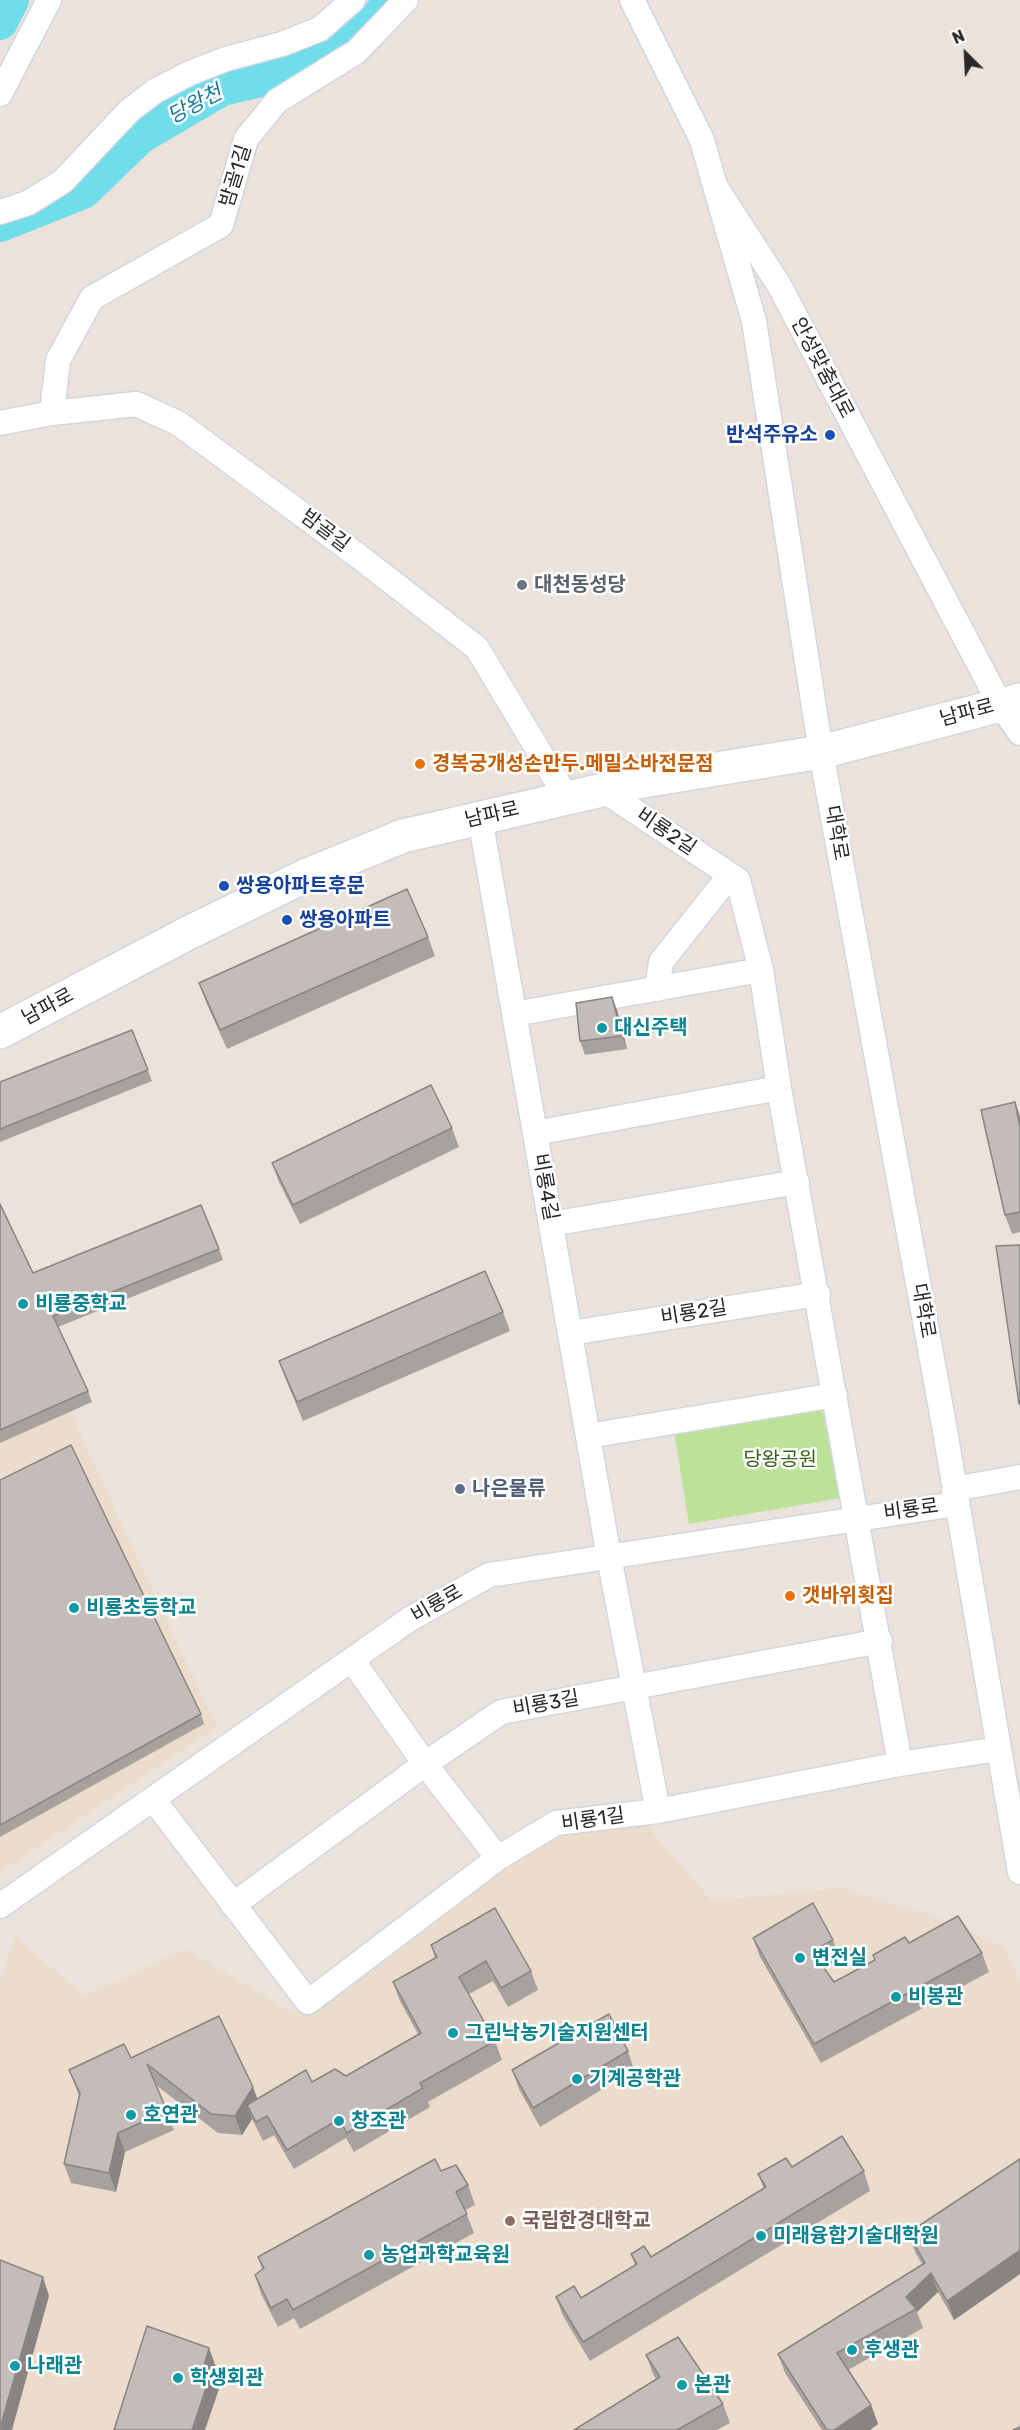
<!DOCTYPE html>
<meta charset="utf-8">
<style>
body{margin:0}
#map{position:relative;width:1020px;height:2430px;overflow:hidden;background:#ebe2db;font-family:Rubik,sans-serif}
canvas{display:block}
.north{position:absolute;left:936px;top:24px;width:60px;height:60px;-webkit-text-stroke:4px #fff;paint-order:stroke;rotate:336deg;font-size:16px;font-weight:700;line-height:24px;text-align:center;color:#292929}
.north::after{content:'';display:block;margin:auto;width:21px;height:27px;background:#292929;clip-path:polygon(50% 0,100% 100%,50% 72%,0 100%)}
</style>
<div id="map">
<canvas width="1020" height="2430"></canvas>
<div class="north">N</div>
</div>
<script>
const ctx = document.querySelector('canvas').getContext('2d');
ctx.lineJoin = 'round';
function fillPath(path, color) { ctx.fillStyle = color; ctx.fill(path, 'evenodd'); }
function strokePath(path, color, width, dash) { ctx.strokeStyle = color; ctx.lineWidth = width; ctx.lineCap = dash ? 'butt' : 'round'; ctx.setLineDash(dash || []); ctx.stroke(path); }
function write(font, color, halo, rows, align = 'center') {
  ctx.font = font + ' Rubik,"Noto Sans KR",sans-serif'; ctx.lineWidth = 5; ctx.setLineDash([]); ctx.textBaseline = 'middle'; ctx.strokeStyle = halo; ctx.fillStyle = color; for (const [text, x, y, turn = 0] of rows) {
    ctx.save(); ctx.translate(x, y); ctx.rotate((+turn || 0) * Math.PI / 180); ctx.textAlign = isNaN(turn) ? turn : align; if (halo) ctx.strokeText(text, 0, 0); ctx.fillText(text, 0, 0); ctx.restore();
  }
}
const education = new Path2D(`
 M0,1228L86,1448L217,1727L0,1872Z
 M644,1823L712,1901L841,1888L934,1916L1003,1947L1020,1980V2430H0V1982L15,1937L85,1996L185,1949L292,2012L559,1831Z`);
const green = new Path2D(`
 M821,1404L841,1498L689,1524L674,1431Z`);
const river = new Path2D(`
 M0,22L11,0
 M0,224L83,191L140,136L222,88L304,69L366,29L390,5`);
const street = new Path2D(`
 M632,0L702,140L715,186L779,285L1000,704L1020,733
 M0,94L49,0
 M715,186L754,321L821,752L944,1425L1020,1872
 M0,212L28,203L63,181L130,110L155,91L190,73L226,59L282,44L320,29L353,0
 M52,413L58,360L92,298L221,225L246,139L277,101L356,52L406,0
 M0,423L52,413L136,404L178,423L357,555L477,648L567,798
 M603,790L738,880L761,970L779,1088L900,1764
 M480,818L609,1557L658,1811
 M657,989L661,962L730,875
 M514,1014L761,970
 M535,1133L779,1088
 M551,1224L797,1182
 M570,1333L818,1294
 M588,1436L835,1395
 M954,1489L1020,1477
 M352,1660L425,1764L498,1858
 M153,1799L308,2002L498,1858L556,1823L658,1811L900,1764L998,1749
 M233,1905L425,1764L501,1712L880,1641
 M0,1906L410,1619L489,1575L956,1504`);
const secondary = new Path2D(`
 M0,1032L190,932L305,876L403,836L637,782L821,752L1020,700`);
const wall = new Path2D(`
 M428,937L435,956L227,1049L206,1002L199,983Z
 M617,1010L627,1049L585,1055L580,1041Z
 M132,1030L152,1081L0,1142V1082Z
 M1015,1102L1020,1117V1232L1012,1234L1005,1215Z
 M452,1128L459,1147L300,1224L279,1182L272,1163Z
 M0,1204L33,1273L219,1249L223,1260L58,1327L88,1391L92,1402L0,1443Z
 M503,1312L510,1331L303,1421L286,1380L279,1361Z
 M0,1480L201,1714L204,1724L0,1837Z
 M753,1938L833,1940L840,1959L824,1968L834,1982L909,1943L982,1953L989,1972L821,2063L760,1957Z
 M431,1945L531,1971L538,1990L508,2007L493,1981L469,1994L495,2041L502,2060L428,2102L430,2107L354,2152L346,2138L294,2169L274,2135L263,2141L252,2119L242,2135L218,2133L156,2085L174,2130L125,2152L116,2192L71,2183L64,2164L79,2096L69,2070L131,2058L257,2099L312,2082L346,2076L418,2034L400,2001L393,1982L435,1958Z
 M628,2051L634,2070L540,2127L519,2089L512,2070Z
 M1020,2159V2274L954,2320L938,2292L917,2312L923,2328L848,2370L871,2405L878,2424L870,2430H822L785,2373L778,2354L922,2264L915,2252L908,2233Z
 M792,2167L864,2171L870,2191L590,2361L563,2316L556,2297L581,2298L635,2265L631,2254L651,2257L764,2189L758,2174Z
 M441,2171L468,2185L475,2205L465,2210L474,2233L300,2329L294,2318L278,2327L261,2294L255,2275L262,2269L258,2257Z
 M646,2355L723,2404L730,2423L717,2430H574L656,2379L653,2374Z`);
const shadedWall = new Path2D(`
 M612,997L617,1010L627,1049L622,1036Z
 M1015,1102L1020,1117V1127Z
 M253,2087L260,2106L247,2105L252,2119L242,2135L235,2116Z
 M118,2133L125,2152L116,2192L109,2173Z
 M1020,2250V2274L954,2320L947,2301Z
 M931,2273L938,2292L917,2312L916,2309L906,2297Z
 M43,2277L49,2296L12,2430H0Z
 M209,2348L216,2367L214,2375L219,2389L205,2430H192L203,2369Z
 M871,2405L878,2424L870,2430H834Z`);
const building = new Path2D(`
 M407,889L428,937L220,1030L199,983Z
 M612,997L622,1036L580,1041L576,1003Z
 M132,1030L148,1070L0,1129V1082Z
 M431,1085L452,1128L293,1205L272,1163Z
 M1015,1102L1020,1127V1212L1005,1215L981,1110Z
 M0,1204L33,1273L201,1205L219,1249L53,1316L88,1391L0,1430Z
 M1020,1245V1404H1019L996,1246Z
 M485,1271L503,1312L297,1402L279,1361Z
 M71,1445L201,1714L0,1825V1480Z
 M813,1903L833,1940L812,1951L834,1982L875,1960L873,1955L905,1937L909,1943L958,1916L982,1953L814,2044L753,1938Z
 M495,1908L531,1971L501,1988L486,1961L459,1977L495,2041L420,2083L423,2088L347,2133L339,2119L287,2150L267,2116L256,2122L247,2105L306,2070L312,2082L335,2069L346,2076L421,2033L393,1982L437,1957L431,1945Z
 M609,2014L628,2051L533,2108L512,2070Z
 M219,2016L253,2087L235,2116L211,2114L147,2064L167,2111L118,2133L109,2173L64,2164L80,2093L69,2070L124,2044L131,2058Z
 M842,2136L864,2171L583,2342L556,2297L574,2286L581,2298L637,2264L631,2254L644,2246L651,2257L766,2187L758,2174L786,2158L792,2167Z
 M435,2159L441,2171L456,2165L468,2185L456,2192L467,2214L293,2310L287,2299L271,2308L255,2275L264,2268L258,2257Z
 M1020,2159V2250L947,2301L931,2273L906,2297L916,2309L837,2353L871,2405L834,2430H827L778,2354L925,2263L908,2233Z
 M0,2260L43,2277L0,2428Z
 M147,2326L209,2348L203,2369L212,2370L192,2430H114Z
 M678,2337L723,2404L677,2430H574L660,2377L646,2355Z
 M1020,2427V2430H1013Z`);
const markers = [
 [830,435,6,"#1a4fb4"],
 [522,585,6,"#6b7280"],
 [420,764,6,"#e8710a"],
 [224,886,6,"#1a4fb4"],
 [287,920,6,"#1a4fb4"],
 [602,1028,6,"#0f9aa8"],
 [23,1304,6,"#0f9aa8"],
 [460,1489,6,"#5c6f8a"],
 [790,1596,6,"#e8710a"],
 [74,1608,6,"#0f9aa8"],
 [800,1958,6,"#0f9aa8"],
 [896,1997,6,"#0f9aa8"],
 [453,2033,6,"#0f9aa8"],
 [577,2079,6,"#0f9aa8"],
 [131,2115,6,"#0f9aa8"],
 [339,2121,6,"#0f9aa8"],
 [510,2221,6,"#8d6e63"],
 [761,2236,6,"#0f9aa8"],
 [369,2255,6,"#0f9aa8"],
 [852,2350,6,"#0f9aa8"],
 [15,2366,6,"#0f9aa8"],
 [178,2378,6,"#0f9aa8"],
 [682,2385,6,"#0f9aa8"]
];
const streetNames = [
 ["밤골1길",236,176,-73],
 ["안성맞춤대로",822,368,62],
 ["밤골길",325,531,37],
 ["남파로",967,713,-15],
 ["남파로",492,815,-13],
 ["비룡2길",666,832,34],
 ["대학로",836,833,80],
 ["남파로",48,1007,-28],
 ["비룡4길",545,1187,80],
 ["대학로",923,1311,80],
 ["비룡2길",694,1313,-9],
 ["비룡로",911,1510,-8],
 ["비룡로",437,1604,-30],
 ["비룡3길",546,1704,-10],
 ["비룡1길",593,1820,-8]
];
const transitNames = [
 ["반석주유소",818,435,"right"],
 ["쌍용아파트후문",236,886],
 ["쌍용아파트",299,920]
];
const worshipNames = [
 ["대천동성당",534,585]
];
const foodNames = [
 ["경복궁개성손만두.메밀소바전문점",432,764],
 ["갯바위횟집",802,1596]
];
const cultureNames = [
 ["대신주택",614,1028],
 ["비룡중학교",35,1304],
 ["비룡초등학교",86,1608],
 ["변전실",812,1958],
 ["비봉관",908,1997],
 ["그린낙농기술지원센터",465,2033],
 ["기계공학관",589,2079],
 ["호연관",143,2115],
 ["창조관",351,2121],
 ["미래융합기술대학원",773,2236],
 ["농업과학교육원",381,2255],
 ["후생관",864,2350],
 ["나래관",27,2366],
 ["학생회관",190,2378],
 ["본관",694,2385]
];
const parkNames = [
 ["당왕공원",780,1460]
];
const serviceNames = [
 ["나은물류",472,1489]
];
const educationNames = [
 ["국립한경대학교",522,2221]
];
const waterNames = [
 ["당왕천",195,105,-28]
];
fillPath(education, '#ecdccb');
fillPath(green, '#bce199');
strokePath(river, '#70ddeb', 36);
strokePath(street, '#d1d6e2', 27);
strokePath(secondary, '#d1d6e2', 36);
strokePath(street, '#fff', 24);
strokePath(secondary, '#fff', 33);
fillPath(wall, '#a8a29e');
fillPath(shadedWall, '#888481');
fillPath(building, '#c3bcb8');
strokePath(building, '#888481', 1.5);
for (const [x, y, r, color] of markers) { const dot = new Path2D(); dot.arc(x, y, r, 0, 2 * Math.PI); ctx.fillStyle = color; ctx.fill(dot); strokePath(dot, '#fff', 2); }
write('20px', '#292929', '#fff', streetNames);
write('bold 20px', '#164399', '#fff', transitNames, 'left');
write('bold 20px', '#5b616d', '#fff', worshipNames, 'left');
write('bold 20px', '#c56008', '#fff', foodNames, 'left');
write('bold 20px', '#0d838f', '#fff', cultureNames, 'left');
write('20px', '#36641c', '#fff', parkNames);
write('bold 20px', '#4e5e75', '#fff', serviceNames, 'left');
write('bold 20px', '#785e54', '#fff', educationNames, 'left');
write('italic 21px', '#117c95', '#fff', waterNames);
</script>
